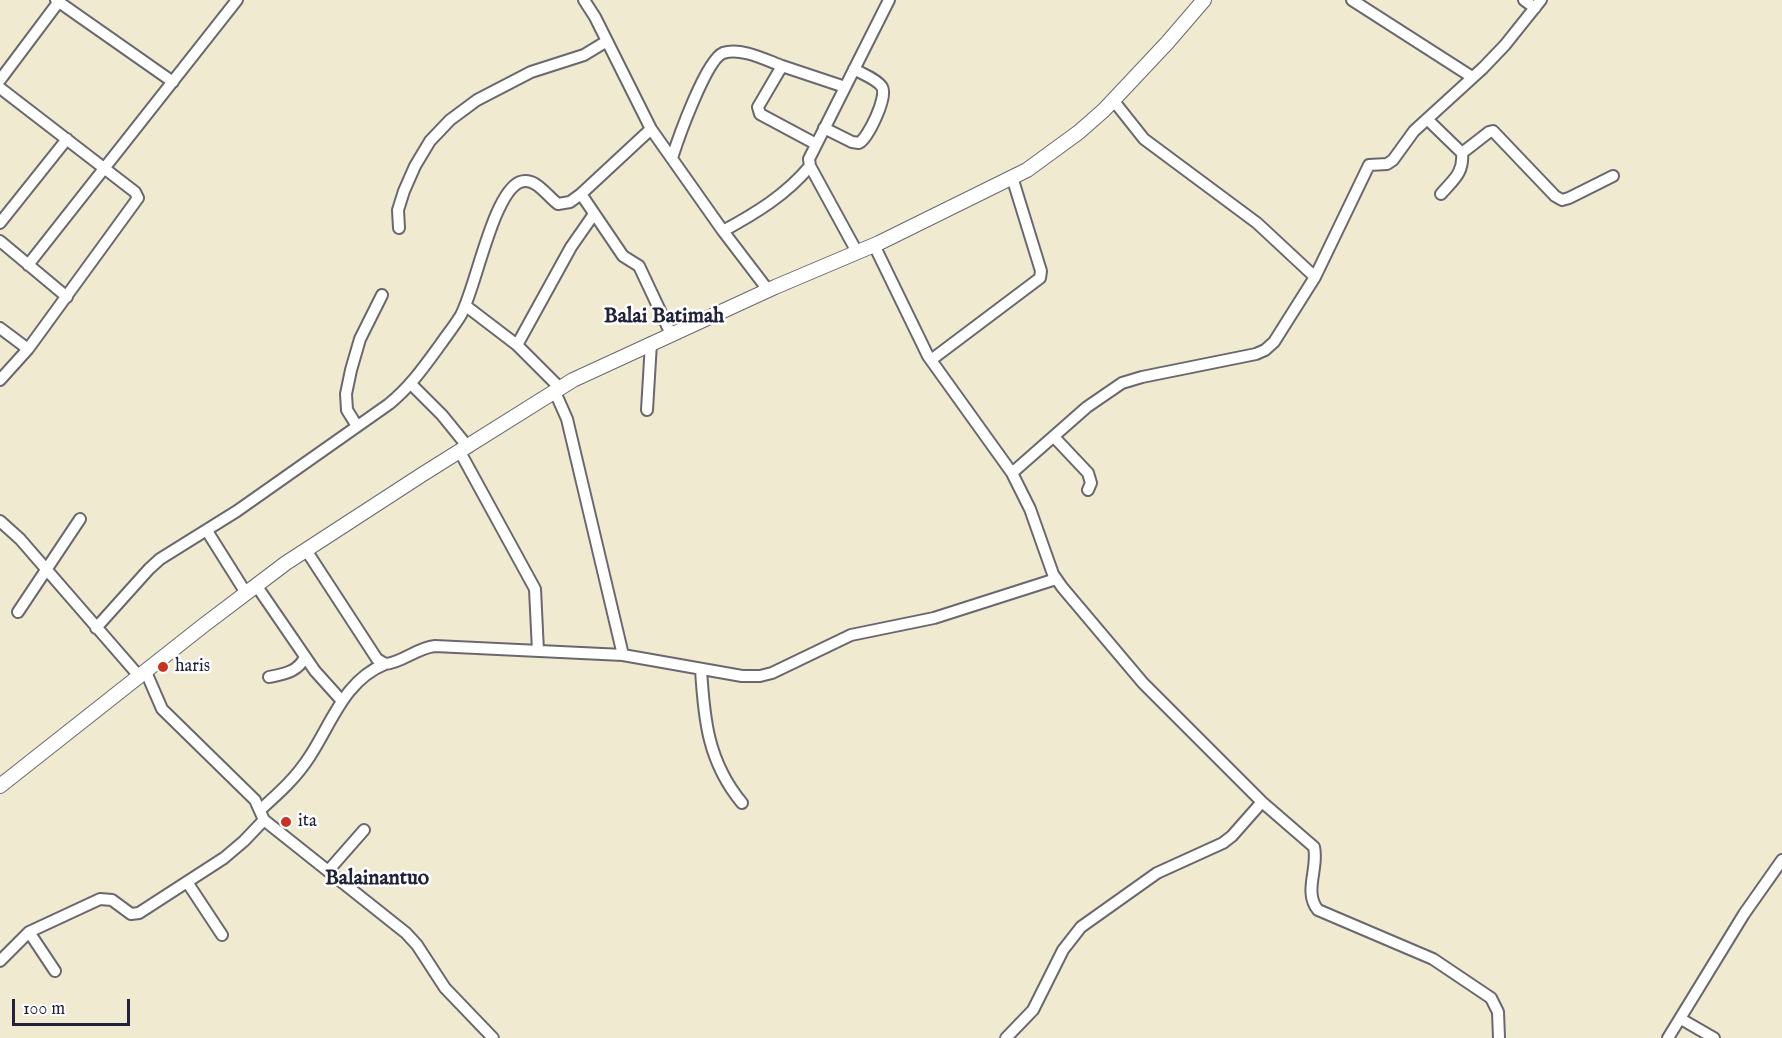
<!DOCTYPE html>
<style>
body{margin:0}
#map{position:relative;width:1782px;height:1038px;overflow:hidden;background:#efead0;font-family:"IM FELL English",serif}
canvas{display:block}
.scale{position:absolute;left:12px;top:999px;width:118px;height:27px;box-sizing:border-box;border:3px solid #22223b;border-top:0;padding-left:8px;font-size:18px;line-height:21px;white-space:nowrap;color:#22223b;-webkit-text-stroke:4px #fff;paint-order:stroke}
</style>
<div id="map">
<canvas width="1782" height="1038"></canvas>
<div class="scale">100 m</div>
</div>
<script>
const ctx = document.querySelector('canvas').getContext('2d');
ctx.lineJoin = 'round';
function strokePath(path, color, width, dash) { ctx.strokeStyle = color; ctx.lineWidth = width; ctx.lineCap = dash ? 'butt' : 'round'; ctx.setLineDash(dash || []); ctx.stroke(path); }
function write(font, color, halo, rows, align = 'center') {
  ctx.font = font + ' "IM FELL English",serif'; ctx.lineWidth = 5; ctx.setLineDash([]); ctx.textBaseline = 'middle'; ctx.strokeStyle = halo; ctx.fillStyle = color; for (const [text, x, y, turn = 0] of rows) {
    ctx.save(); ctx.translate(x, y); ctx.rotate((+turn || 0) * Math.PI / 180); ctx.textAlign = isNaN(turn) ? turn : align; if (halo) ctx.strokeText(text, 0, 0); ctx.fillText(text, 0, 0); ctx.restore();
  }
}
const minor = new Path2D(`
 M56,0L173,82
 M584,0L595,17L651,129L723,231L768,290
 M1352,0L1472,77
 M1524,0L1535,8
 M0,80L60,0
 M0,88L135,192L138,198L28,349L0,380
 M1113,100L1144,139L1257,223L1315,277
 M1427,119L1462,153L1489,132L1493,131L1555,196L1562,200L1569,198L1613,176
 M824,128L852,142L859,143C868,138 888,97 882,87C877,79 862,74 854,69
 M816,144L760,114L758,107L782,66L845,87
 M672,158C678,139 706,60 723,53C741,47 766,60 782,66
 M581,194L623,256L639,266L671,334
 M1441,194C1453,180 1464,173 1462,153
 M0,223L67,139
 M399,228L398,210L404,191L415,166L430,141L450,120L477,100L531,72L584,55L607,41
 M723,231C756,213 786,195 810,166
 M0,241L67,297
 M874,245L928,356L1012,473L1030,509L1053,574L1062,587L1143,683L1262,802L1314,847C1319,868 1303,892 1318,910L1433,959L1491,998L1498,1012L1499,1038
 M857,252L810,166L809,159L889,0
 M28,265L237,0
 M466,306L517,345L560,388
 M0,328L28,349
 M517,345L571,247L594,214
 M931,360L1040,278L1041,271L1012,177
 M411,384L442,415L468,447
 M555,392L567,419L623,655
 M647,410L651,343
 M357,426L347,410L346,394L351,370L360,339L382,295
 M1054,437L1088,473L1091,483L1088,490
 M460,452L535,589L538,651
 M1012,473L1087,407L1122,383L1142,377L1256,354L1265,350L1274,342L1315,277L1369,165L1387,164L1393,160L1414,131L1483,68L1505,45L1541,0
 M0,521L20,539L139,676
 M207,531L246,593
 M306,550L377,659L385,664C402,663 416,648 435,646L623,655L742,676H760L772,673L851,635L934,618L1056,579
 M256,585L315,671L342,701
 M18,612L80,519
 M96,628L149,569L160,559L237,511L389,404C410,387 424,367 440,345C447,335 455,325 461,315C476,287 493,193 520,182C535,176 547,196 558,204L570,202L581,194L651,129
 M701,669C704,720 708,762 742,803
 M146,672L162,709L255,800L264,820L406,933L417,945L445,988L493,1038
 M269,677C284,674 298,672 305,657
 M260,810C279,793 296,778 310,756C332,722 345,680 385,664
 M328,871L364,830
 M187,882L222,935
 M29,932L55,971
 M0,961L29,932L100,899L112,900L131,914L139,913L224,858L244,841L264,820
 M1681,1019L1714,1038
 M1006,1038L1033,1010L1063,950L1081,927L1157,873L1223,843L1232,836L1262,802
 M1668,1038L1744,914L1782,860`);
const major = new Path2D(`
 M0,786L204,625L286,563L423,474L573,380L775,287L879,243L1027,170L1079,132L1104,110L1167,43L1204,0`);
const markers = [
 [163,667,6,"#c8321e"],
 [286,822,6,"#c8321e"]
];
const poiNames = [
 ["haris",175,667],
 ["ita",298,822]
];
const quarterNames = [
 ["Balai Batimah",664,318],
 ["Balainantuo",377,880]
];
strokePath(minor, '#6a686f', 14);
strokePath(major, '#6a686f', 16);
strokePath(minor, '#fff', 10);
strokePath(major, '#fff', 14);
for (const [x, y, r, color] of markers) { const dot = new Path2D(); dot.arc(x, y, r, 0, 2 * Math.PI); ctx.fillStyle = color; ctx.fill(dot); strokePath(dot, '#fff', 2); }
write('18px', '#22223b', '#fff', poiNames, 'left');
write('bold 21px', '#22223b', '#fff', quarterNames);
</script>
